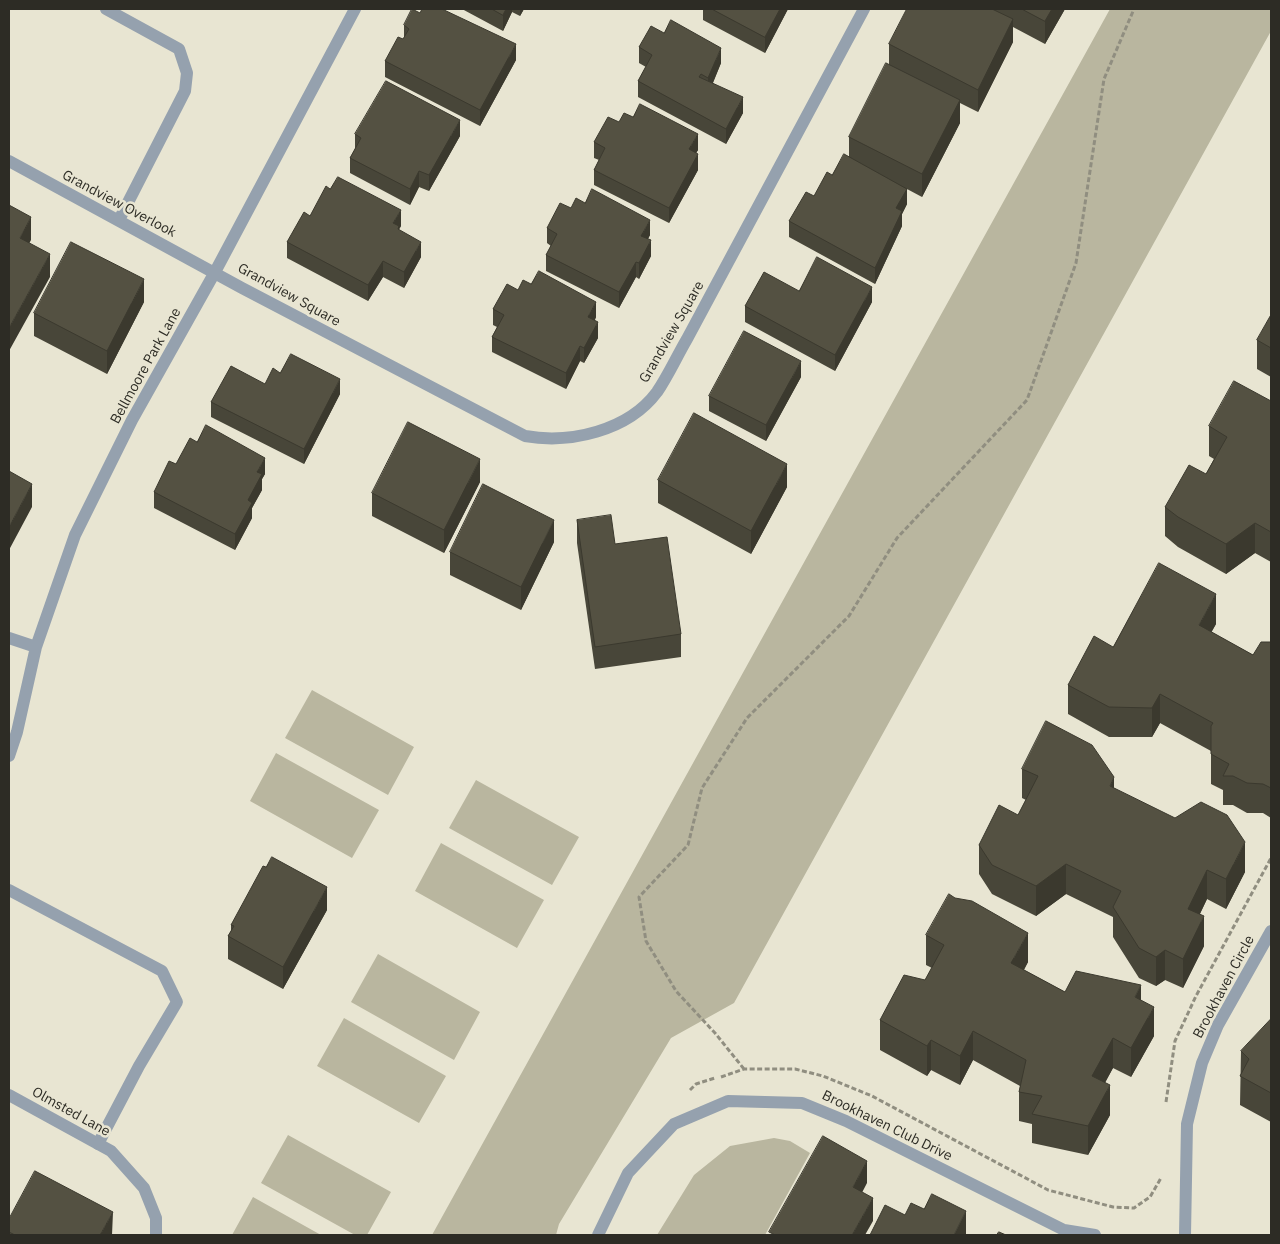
<!DOCTYPE html>
<style>
body{margin:0}
#map{position:relative;width:1280px;height:1244px;overflow:hidden;background:#e8e5d2;font-family:"IBM Plex Sans",sans-serif}
canvas{display:block}
.frame{position:absolute;inset:0;border:10px solid #2d2c25;pointer-events:none}
</style>
<div id="map">
<canvas width="1280" height="1244"></canvas>
<div class="frame"></div>
</div>
<script>
const ctx = document.querySelector('canvas').getContext('2d');
ctx.lineJoin = 'round';
function fillPath(path, color) { ctx.fillStyle = color; ctx.fill(path, 'evenodd'); }
function strokePath(path, color, width, dash) { ctx.strokeStyle = color; ctx.lineWidth = width; ctx.lineCap = dash ? 'butt' : 'round'; ctx.setLineDash(dash || []); ctx.stroke(path); }
function write(font, color, halo, rows, align = 'center') {
  ctx.font = font + ' "IBM Plex Sans",sans-serif'; ctx.lineWidth = 5; ctx.setLineDash([]); ctx.textBaseline = 'middle'; ctx.strokeStyle = halo; ctx.fillStyle = color; for (const [text, x, y, turn = 0] of rows) {
    ctx.save(); ctx.translate(x, y); ctx.rotate((+turn || 0) * Math.PI / 180); ctx.textAlign = isNaN(turn) ? turn : align; if (halo) ctx.strokeText(text, 0, 0); ctx.fillText(text, 0, 0); ctx.restore();
  }
}
const green = new Path2D(`
 M1110,9H1271V31L734,1003L671,1038L559,1224L556,1235H432Z
 M312,690L414,747L388,795L285,738Z
 M276,753L379,810L352,858L250,801Z
 M476,780L579,837L552,885L449,828Z
 M441,843L544,900L517,948L415,891Z
 M378,954L480,1012L454,1060L351,1002Z
 M344,1018L446,1076L419,1123L317,1066Z
 M288,1135L391,1192L367,1235H355L261,1183Z
 M774,1138L790,1141L810,1153L765,1235H657L694,1175L730,1146Z
 M253,1197L321,1235H232Z`);
const path = new Path2D(`
 M744,1069L715,1033L676,991L646,941L639,897L688,845L702,788L747,718L849,616L897,538L1027,400L1076,263L1104,79L1134,9
 M721,1077L744,1069H795L823,1076L872,1096L1048,1190L1113,1207L1134,1208L1150,1197L1161,1178
 M690,1090L696,1084L715,1078
 M1166,1102L1175,1041L1196,996L1271,858`);
const lane = new Path2D(`
 M106,9L179,49L187,73L185,91L119,220
 M9,890L162,971L177,1002L139,1066L98,1144`);
const street = new Path2D(`
 M9,161L242,288L525,436C570,444 628,431 657,392C668,376 677,356 687,339L864,9
 M9,638L36,647
 M9,756L17,732L36,647L75,535L132,420L215,272L355,9
 M9,1095L111,1151L144,1188L156,1218V1235
 M598,1235L628,1173L674,1124L728,1101L802,1103L846,1121L1064,1230L1095,1235
 M1185,1235L1187,1124L1202,1063L1218,1025L1271,931`);
const wall = new Path2D(`
 M462,9H524L520,16L512,12L503,31Z
 M703,9H788L765,53L703,20Z
 M907,9H1065L1045,44L1013,27V42L978,112L960,103V123L922,197L907,189V204L902,214V226L875,284L789,237V221L814,196L849,156V137L889,64V44Z
 M404,25L516,60L480,126L385,77V61L404,38Z
 M664,33L721,63L713,83L743,113L726,144L638,97V81L646,67L639,63V47Z
 M619,122L698,150L696,153L698,170L669,223L594,185V170L599,160L594,158V142Z
 M355,134L460,136L429,191L419,187L410,205L350,173V158L355,149Z
 M330,189L401,226L399,230L421,257L404,288L383,277L368,301L287,258V242L310,216Z
 M571,208L650,235L648,239L651,256L639,279L636,277L619,308L546,271V255L551,246L547,243V228Z
 M518,290L596,317L595,320L598,338L584,363L580,361L566,389L492,352V337L497,327L493,325V309Z
 M799,291L872,302L835,371L745,322V306Z
 M144,302L107,374L34,336V313Z
 M1271,315V377L1257,369V340Z
 M801,377L766,441L709,411V396Z
 M265,384L340,394L304,464L211,417V402Z
 M1271,401V562L1255,553L1226,574L1178,547L1165,536V507L1206,474L1214,459L1209,456V426Z
 M197,442L265,474L262,479V490L252,508V518L235,550L154,508V492L176,464Z
 M658,480L787,487L751,554L658,503Z
 M480,482L444,553L372,516V493Z
 M577,520L615,544L681,634V657L595,669L577,543Z
 M554,542L521,610L450,575V552Z
 M1216,624L1211,632L1253,655L1271,642V818L1263,813H1247L1233,805H1223V790L1211,784V751L1160,723L1152,737H1109L1068,714V685L1113,647Z
 M1022,769L1114,788L1245,872L1226,909L1207,899L1200,914L1204,946L1183,988L1165,980L1156,986L1139,978L1113,937V917L1066,894L1036,916L992,894L979,874V845L1018,815L1026,800L1022,798Z
 M327,910L283,989L228,959V936L231,931V925Z
 M926,935L1028,962L1024,970L1065,992L1141,1000L1154,1036L1131,1077L1113,1068L1105,1083L1110,1115L1088,1155L1032,1143V1124L1019,1121V1092L1020,1086L973,1060L960,1085L931,1070L927,1076L880,1050V1020L925,980L932,968L926,965Z
 M1271,1019V1122L1240,1105L1241,1051Z
 M9,1219L113,1235H9Z`);
const shadedWall = new Path2D(`
 M506,9H512V12L503,31V15Z
 M520,9H524L520,16Z
 M780,9H788L765,53V37Z
 M1052,9H1065L1045,44V21Z
 M1013,19V42L978,112V90Z
 M516,44V60L480,126V110Z
 M721,48V63L708,94V78Z
 M743,97V113L726,144V129Z
 M960,100V123L922,197V174Z
 M460,120V136L429,191V175Z
 M698,134V150L689,165V149Z
 M698,154V170L669,223V208Z
 M419,171V187L410,205V189Z
 M907,189V204L902,214V226L875,284V268L896,208Z
 M401,210V226L399,228V241L393,223Z
 M31,217V240L20,261V238Z
 M650,220V235L641,251V236Z
 M651,240V256L639,279V263Z
 M421,242V257L404,288V272Z
 M50,254V277L9,351V328Z
 M383,261V277L368,301V285Z
 M636,262V277L619,308V292Z
 M144,279V302L107,374V351Z
 M872,287V302L835,371V355Z
 M596,302V317L588,332V317Z
 M598,322V338L584,363V348Z
 M580,346V361L566,389V373Z
 M801,361V377L766,441V425Z
 M340,379V394L304,464V449Z
 M265,458V474L262,479V490L252,508V518L235,550V534L257,472Z
 M480,459V482L444,553V530Z
 M787,464V487L751,554V531Z
 M32,484V507L9,550V527Z
 M554,520V542L521,610V587Z
 M1255,523V553L1226,574V544Z
 M1216,594V624L1199,655V625Z
 M1160,694V723L1152,737V708Z
 M1114,777V807L1110,786Z
 M1245,842V872L1226,909V879Z
 M1066,864V894L1036,916V886Z
 M1207,870V899L1188,938V909Z
 M327,887V910L283,989V967Z
 M1204,916V946L1183,988V959Z
 M1028,933V962L1011,992V963Z
 M1165,950V980L1156,986V957Z
 M1141,985V1014L1135,997Z
 M1154,1007V1036L1131,1077V1048Z
 M973,1031V1060L960,1085V1056Z
 M1113,1038V1068L1092,1105V1076Z
 M931,1040V1070L927,1076V1046Z
 M1110,1085V1115L1088,1155V1126Z
 M867,1161V1183L853,1210V1187Z
 M873,1198V1221L865,1235H852Z
 M966,1211V1234L965,1235H954Z
 M113,1212L112,1235H100Z`);
const building = new Path2D(`
 M412,9L420,13L422,9H442L516,44L480,110L385,61L398,37L403,39L409,29L404,25Z
 M492,9H506L503,15Z
 M712,9H780L765,37Z
 M907,9H992L1013,19L978,90L889,44Z
 M1022,9H1052L1045,21Z
 M671,20L721,48L708,78L701,74L699,77L743,97L726,129L638,81L652,55L639,47L651,26L664,33Z
 M886,63L960,100L922,174L849,137Z
 M386,81L460,120L429,175L419,171L410,189L350,158L361,138L355,134Z
 M640,104L698,134L689,149L698,154L669,208L594,170L605,148L594,142L608,117L619,122L624,113L633,117Z
 M844,154L907,189L896,208L902,211L875,268L789,221L806,192L814,196L827,172L832,175Z
 M338,177L401,210L393,223L399,226L398,229L421,242L404,272L383,261L368,285L287,242L304,212L310,216L326,186L330,189Z
 M592,189L650,220L641,236L651,240L639,263L636,262L619,292L546,255L557,234L547,228L560,203L571,208L576,198L585,203Z
 M9,205L31,217L20,238L50,254L9,328Z
 M71,242L144,279L107,351L34,313Z
 M817,257L872,287L835,355L745,306L764,272L799,291Z
 M539,271L596,302L588,317L598,322L584,348L580,346L566,373L492,337L504,315L493,309L507,284L518,290L523,280L531,284Z
 M1271,315V348L1257,340Z
 M744,331L801,361L766,425L709,396Z
 M291,354L340,379L304,449L211,402L231,366L265,384L273,368L280,373Z
 M1234,381L1271,401V532L1255,523L1226,544L1178,517L1165,507L1189,465L1206,474L1227,437L1209,426Z
 M694,413L787,464L751,531L658,480Z
 M408,422L480,459L444,530L372,493Z
 M206,425L265,458L257,472L262,474L248,500L252,503L235,534L154,492L169,461L176,464L190,438L197,442Z
 M9,471L32,484L9,527Z
 M483,484L554,520L521,587L450,552Z
 M611,515L615,544L667,537L681,634L595,647L577,520Z
 M1159,563L1216,594L1199,625L1253,655L1261,642H1271V788L1263,784L1247,783L1233,776H1223L1229,764L1211,754V726L1213,723L1160,694L1152,708L1109,707L1068,685L1094,636L1113,647Z
 M1046,721L1092,745L1114,777L1110,786L1175,818L1201,802L1227,815L1245,842L1226,879L1207,870L1188,909L1204,916L1183,959L1165,950L1156,957L1139,948L1113,907L1121,891L1066,864L1036,886L992,865L979,845L999,805L1018,815L1038,776L1022,769Z
 M272,857L327,887L283,967L228,936L234,926L231,925L263,866L266,867Z
 M949,894L955,898L972,901L1028,933L1011,963L1065,992L1076,971L1141,985L1135,997L1154,1007L1131,1048L1113,1038L1092,1076L1110,1085L1088,1126L1032,1114L1042,1096L1019,1092L1026,1060L973,1031L960,1056L931,1040L927,1046L880,1020L904,975L925,980L944,945L926,935Z
 M1271,1019V1093L1240,1076L1249,1059L1241,1051Z
 M823,1136L867,1161L853,1187L873,1198L852,1235H775L769,1232Z
 M35,1171L113,1212L100,1235H15L9,1232V1219Z
 M932,1194L966,1211L954,1235H870L885,1205L905,1215L911,1203L924,1209Z
 M999,1232L1006,1235H997Z`);
const streetNames = [
 ["Grandview Overlook",119,204,28],
 ["Grandview Square",289,295,29],
 ["Grandview Square",672,332,-60],
 ["Bellmoore Park Lane",146,366,-61],
 ["Brookhaven Circle",1224,987,-62],
 ["Olmsted Lane",71,1112,29],
 ["Brookhaven Club Drive",887,1126,26]
];
fillPath(green, '#b9b69f');
strokePath(path, '#908e80', 3, [5, 2.5]);
strokePath(lane, '#95a1ae', 12);
strokePath(street, '#95a1ae', 12);
fillPath(wall, '#484639');
fillPath(shadedWall, '#3b392e');
fillPath(building, '#545142');
strokePath(building, '#3b392e', 1);
write('14px', '#2d2c25', '#e8e5d2', streetNames);
</script>
